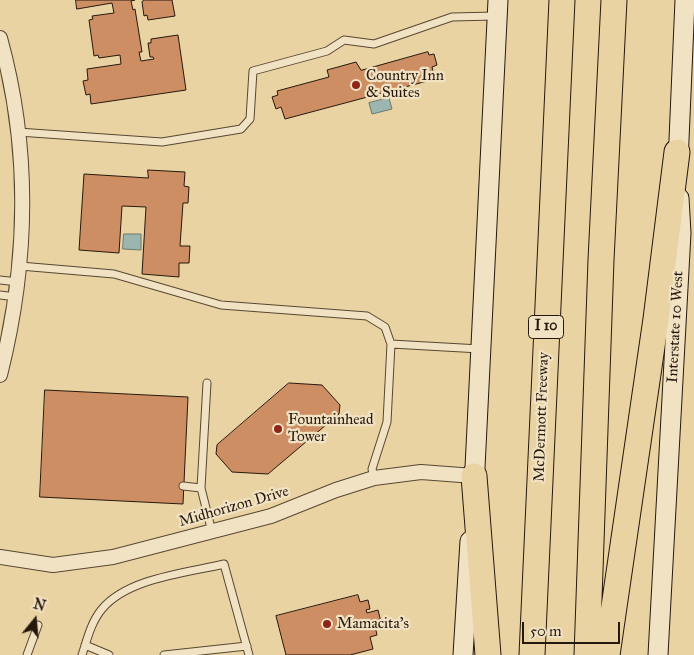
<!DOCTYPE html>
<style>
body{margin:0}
#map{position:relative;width:694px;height:655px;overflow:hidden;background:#ead3a2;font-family:"IM FELL Great Primer",serif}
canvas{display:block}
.north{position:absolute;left:10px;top:595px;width:50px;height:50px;-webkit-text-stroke:4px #f1e2c3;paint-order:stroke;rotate:17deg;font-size:14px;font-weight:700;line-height:20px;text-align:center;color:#26180d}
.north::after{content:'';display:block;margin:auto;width:18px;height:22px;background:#26180d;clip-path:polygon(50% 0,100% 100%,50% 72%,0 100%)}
.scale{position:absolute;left:522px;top:622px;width:98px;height:22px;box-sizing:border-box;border:2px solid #26180d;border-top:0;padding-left:6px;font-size:15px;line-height:18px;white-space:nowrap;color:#26180d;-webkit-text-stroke:4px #f1e2c3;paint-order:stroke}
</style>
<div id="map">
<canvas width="694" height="655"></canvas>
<div class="north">N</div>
<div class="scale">50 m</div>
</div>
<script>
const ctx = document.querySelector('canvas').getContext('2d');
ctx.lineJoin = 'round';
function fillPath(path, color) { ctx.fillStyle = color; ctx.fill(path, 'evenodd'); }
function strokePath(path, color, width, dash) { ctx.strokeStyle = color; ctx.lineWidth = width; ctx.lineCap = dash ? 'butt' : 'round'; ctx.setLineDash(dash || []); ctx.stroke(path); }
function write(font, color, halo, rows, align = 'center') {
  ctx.font = font + ' "IM FELL Great Primer",serif'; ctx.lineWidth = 4.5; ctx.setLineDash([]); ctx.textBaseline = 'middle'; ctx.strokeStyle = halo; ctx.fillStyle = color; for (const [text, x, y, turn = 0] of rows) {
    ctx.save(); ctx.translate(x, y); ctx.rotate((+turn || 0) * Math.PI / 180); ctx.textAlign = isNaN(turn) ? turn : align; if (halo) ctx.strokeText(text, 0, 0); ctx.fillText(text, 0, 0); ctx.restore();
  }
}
const water = new Path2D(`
 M389,98L392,109L372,114L369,103Z
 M124,234H141V250L123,249Z`);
const building = new Path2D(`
 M76,0H135L131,1L133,10L135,9L142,52H139L141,61L154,59L153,57H150L148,43H151V39L178,35L186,90L91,104L90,94L86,95L83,81L88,80L87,69L121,64L120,55L99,58L98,55L94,56L89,20L93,19L92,16L114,13L112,3L77,9Z
 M145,0H172L175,16L148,20L147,15L144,16L142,2Z
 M428,52L429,55L434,54L437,65L432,67L435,79L285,119L281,107L276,109L272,97L278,95L277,91L329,77L327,70L356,62L361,70Z
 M148,170L185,172L184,186L189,187L188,203H183L180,246H190L189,263H179V277L142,274L146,207L122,206L119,253L79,250L84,174L148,178Z
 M289,383L322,385L340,405L339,414L268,474L232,472L216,454L217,445Z
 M45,390L188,397L183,504L40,497Z
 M358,595L360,602L368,600L370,609L366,610L367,613L378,610L381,622L370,625L371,627L375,626L377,635L370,637L373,649L350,655H286L276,616Z`);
const lane = new Path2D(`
 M18,132L162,142L241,129L250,119L253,71L327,51L344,40L374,44L452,17L495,16
 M20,266L114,274L221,305L367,316L385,327L391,344L387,422L372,469L374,478
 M0,280L18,282
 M0,295L16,297
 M391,344L480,349
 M207,383L201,488L212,532
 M183,486L201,488
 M85,645L109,655
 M27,655L38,625
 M82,655C87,640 91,622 102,609C128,578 186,573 224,564L249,655
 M164,655L247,646`);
const street = new Path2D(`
 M0,38C31,150 28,264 0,375
 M0,557L53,565L113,557L271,516L336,490L374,478L421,472L474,476`);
const secondary = new Path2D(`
 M678,163L685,0
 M474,488L498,0
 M463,655L470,541
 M658,655L681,233L679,198`);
const highway = new Path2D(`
 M474,476L488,655
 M532,655L562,0
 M587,655L601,260L614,0
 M607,655L656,319L677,152`);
const markers = [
 [356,85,5,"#8f2418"],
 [278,429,5,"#8f2418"],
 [327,624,5,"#8f2418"]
];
const shields = [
 [546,327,35]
];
const shieldNames = [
 ["I 10",546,327]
];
const poiNames = [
 ["Country Inn",366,76],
 ["& Suites",366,93],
 ["Fountainhead",288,420],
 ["Tower",288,437],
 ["Mamacita's",337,624]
];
const streetNames = [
 ["Interstate 10 West",676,327,-87],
 ["McDermott Freeway",542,417,-88],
 ["Midhorizon Drive",234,507,-16]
];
fillPath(water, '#9ab6af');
strokePath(water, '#6c776e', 1);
fillPath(building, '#cd8e63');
strokePath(building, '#26180d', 1);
strokePath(lane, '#574732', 9);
strokePath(street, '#574732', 16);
strokePath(secondary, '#26180d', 21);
strokePath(highway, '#26180d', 27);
strokePath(lane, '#f1e2c3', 7);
strokePath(street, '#f1e2c3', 14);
strokePath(secondary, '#f1e2c3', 19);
strokePath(highway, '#ead3a2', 25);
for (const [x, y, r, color] of markers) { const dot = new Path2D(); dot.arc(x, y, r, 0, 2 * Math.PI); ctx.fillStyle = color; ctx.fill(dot); strokePath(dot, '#f1e2c3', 2); }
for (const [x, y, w] of shields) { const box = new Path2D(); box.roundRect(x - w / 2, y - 11.5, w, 23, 4); ctx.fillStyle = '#f1e2c3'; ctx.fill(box); strokePath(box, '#26180d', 1); }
write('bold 14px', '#26180d', null, shieldNames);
write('15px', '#26180d', '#f1e2c3', poiNames, 'left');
write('15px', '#26180d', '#f1e2c3', streetNames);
</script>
